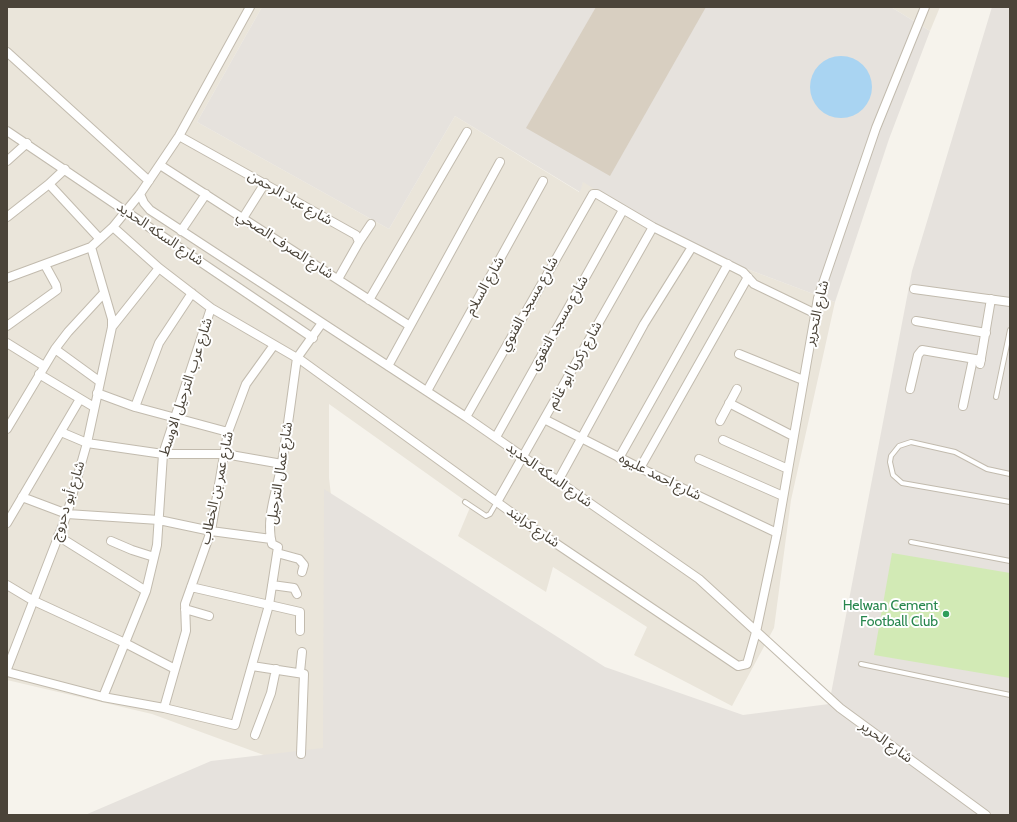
<!DOCTYPE html>
<meta charset="utf-8">
<style>
body{margin:0}
#map{position:relative;width:1017px;height:822px;overflow:hidden;background:#f6f3ec;font-family:Cabin,sans-serif}
canvas{display:block}
.frame{position:absolute;inset:0;border:8px solid #4b4439;pointer-events:none}
</style>
<div id="map">
<canvas width="1017" height="822"></canvas>
<div class="frame"></div>
</div>
<script>
const ctx = document.querySelector('canvas').getContext('2d');
ctx.lineJoin = 'round';
function fillPath(path, color) { ctx.fillStyle = color; ctx.fill(path, 'evenodd'); }
function strokePath(path, color, width, dash) { ctx.strokeStyle = color; ctx.lineWidth = width; ctx.lineCap = dash ? 'butt' : 'round'; ctx.setLineDash(dash || []); ctx.stroke(path); }
function write(font, color, halo, rows, align = 'center') {
  ctx.font = font + ' Cabin,"Noto Sans Arabic",sans-serif'; ctx.lineWidth = 4; ctx.setLineDash([]); ctx.textBaseline = 'middle'; ctx.strokeStyle = halo; ctx.fillStyle = color; for (const [text, x, y, turn = 0] of rows) {
    ctx.save(); ctx.translate(x, y); ctx.rotate((+turn || 0) * Math.PI / 180); ctx.textAlign = isNaN(turn) ? turn : align; if (halo) ctx.strokeText(text, 0, 0); ctx.fillText(text, 0, 0); ctx.restore();
  }
}
const residential = new Path2D(`
 M7,7H262L197,122L389,229L455,116L579,192L583,181L691,248L835,302L791,500L774,628L732,706L634,655L647,627L553,567L546,592L458,536L471,505L329,404V478L331,495L327,750L269,757L152,714L7,680Z
 M891,7H940L930,31Z`);
const industrial = new Path2D(`
 M262,7H891L930,31L889,139L835,302L691,248L583,182L580,192L455,116L389,229L197,122Z
 M992,7H1010V815H85L211,761L323,748L324,489L605,667L743,715L829,704L912,271Z`);
const green = new Path2D(`
 M892,553L1010,573V678L874,655Z`);
const water = new Path2D(`
 M810 87a31 31 0 1 1 62 0a31 31 0 1 1-62 0Z`);
const building = new Path2D(`
 M596,7H706L610,176L526,128Z`);
const service = new Path2D(`
 M996,397L1010,330
 M1010,474L987,469L955,452L911,442L899,446L891,456L890,462L893,475L902,483L1010,502
 M465,502L486,516L490,514L497,502
 M911,542L1010,561
 M861,664L1010,695`);
const minor = new Path2D(`
 M7,52L149,181
 M7,131L313,338
 M179,136L356,235L359,242L338,279
 M7,161L27,143
 M160,165L410,326
 M49,184L99,238
 M140,194L144,203L150,210L466,417L699,579L840,708L986,815
 M7,217L49,184L65,169
 M243,218L265,183
 M113,227L159,268L211,308L297,358L322,323
 M181,231L206,194
 M359,242L371,224
 M7,278L91,247L113,227L140,194L179,136L250,7
 M914,289L1010,302
 M369,300L467,132
 M916,321L986,333
 M7,326L57,290L56,285L45,265
 M112,327L159,268
 M7,343L44,366
 M55,349L99,381
 M739,354L803,380
 M298,358L530,526L738,666L747,664L756,632L777,533L818,298L876,128L925,7
 M980,364L991,299
 M388,366L500,162
 M39,374L94,407
 M910,389L918,355L922,350L981,360
 M427,391L543,181
 M97,393L135,407L228,432
 M729,403L793,436
 M963,406L973,359
 M135,407L159,343L192,293
 M466,417L593,194H597L653,227L743,272L754,284L814,313
 M544,419L640,468L777,533
 M720,421L737,389
 M7,429L55,349L68,332L104,293
 M61,432L87,443L163,454H225L282,464
 M496,437L623,210
 M723,440L788,469
 M619,458L728,264
 M699,459L783,496
 M640,468L748,277
 M558,481L644,324L692,247
 M22,497L67,514L159,520L211,531L271,539
 M497,502L653,227
 M7,523L80,399
 M58,536L146,591
 M111,541L132,550L154,557
 M277,553L299,559L304,565L302,572
 M7,585L32,600L125,643L175,669
 M272,585L294,588L297,594
 M191,587L300,612V631
 M185,609L209,616
 M252,666L304,674L301,754
 M7,669L67,514L87,443L112,327V319L91,247
 M7,672L103,697L164,708L235,725L269,605L278,547L272,544C265,517 278,488 282,462C288,427 292,393 297,358
 M300,672L302,652
 M103,697L146,591L157,545L163,454L211,308
 M164,708L186,631L185,604L211,531L228,432L246,384L274,345
 M255,735L271,693L276,669`);
const markers = [
 [946,614,4,"#2e9e5b"]
];
const streetNames = [
 ["شارع عباد الرحمن",290,198,30],
 ["شارع السكه الحديد",160,234,34],
 ["شارع الصرف الصحي",285,245,33],
 ["شارع السلام",485,286,-61],
 ["شارع مسجد الفتوي",529,304,-61],
 ["شارع التحرير",817,313,-77],
 ["شارع مسجد التقوى",559,323,-61],
 ["شارع زكريا ابو غانم",575,365,-61],
 ["شارع عرب الترحيل الاوسط",186,387,-72],
 ["شارع عمال الترحيل",280,473,-81],
 ["شارع السكه الحديد",549,475,35],
 ["شارع احمد عليوه",660,477,26],
 ["شارع عمر بن الخطاب",217,488,-78],
 ["شارع أبو دحروج",68,501,-72],
 ["شارع كرابند",533,527,35],
 ["شارع الحرير",886,742,36]
];
const leisureNames = [
 ["Helwan Cement",938,606],
 ["Football Club",938,622]
];
fillPath(residential, '#eae5da');
fillPath(industrial, '#e6e2dd');
fillPath(green, '#d2eab5');
fillPath(water, '#a9d4f2');
fillPath(building, '#d8cfc1');
strokePath(service, '#c2bbae', 6);
strokePath(minor, '#c2bbae', 10);
strokePath(service, '#fff', 4);
strokePath(minor, '#fff', 8);
for (const [x, y, r, color] of markers) { const dot = new Path2D(); dot.arc(x, y, r, 0, 2 * Math.PI); ctx.fillStyle = color; ctx.fill(dot); strokePath(dot, '#fff', 1.5); }
write('14px', '#4b4439', '#fff', streetNames);
write('14px', '#27864d', '#fff', leisureNames, 'right');
</script>
